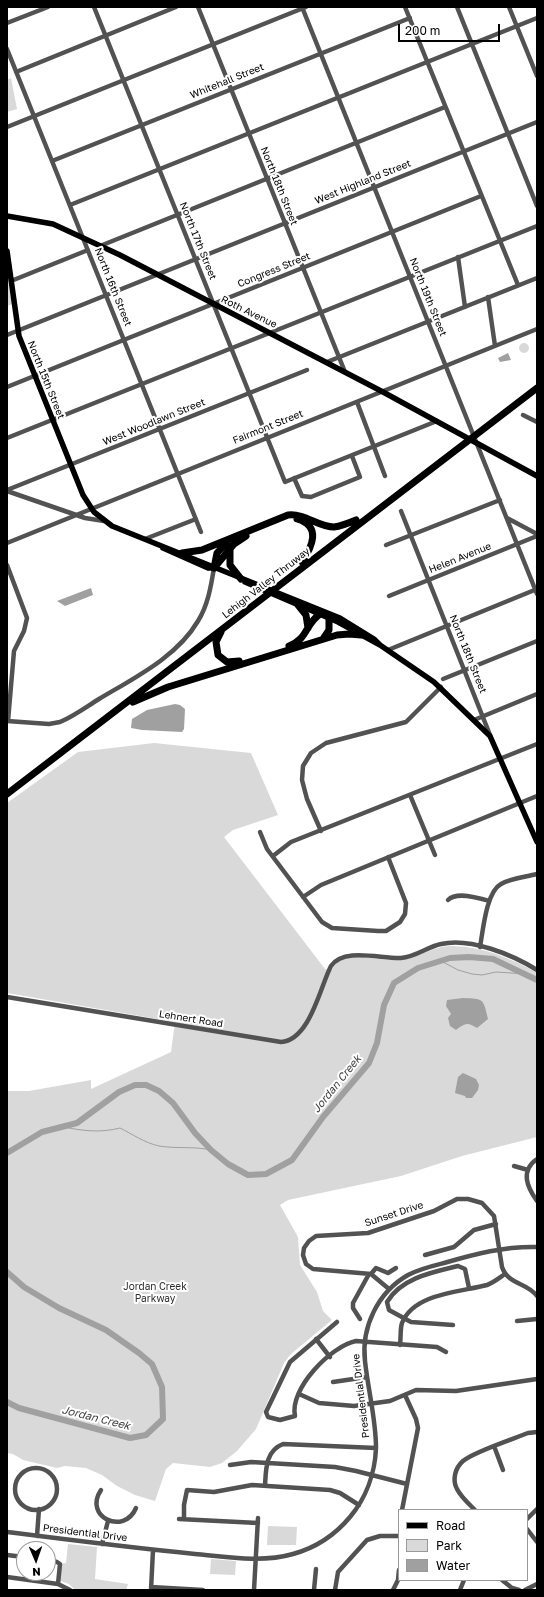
<!DOCTYPE html>
<style>
body{margin:0}
#map{position:relative;width:544px;height:1597px;overflow:hidden;background:#fff;font-family:"Golos Text",sans-serif}
canvas{display:block}
.frame{position:absolute;inset:0;border:8px solid #000;pointer-events:none}
.legend{position:absolute;left:398px;top:1509px;width:130px;height:72px;box-sizing:border-box;background:#fff;border:1px solid #999;margin:0;padding:5px 7px;list-style:none;font-size:12px;color:#000}
.legend li{display:flex;align-items:center;gap:8px;height:20px}
.legend b{width:20px;border:1px solid #999}
.north{position:absolute;left:16px;top:1541px;width:40px;height:40px;box-sizing:border-box;background:#fff;border:1px solid #999;border-radius:50%;rotate:178deg;font-size:11px;font-weight:700;line-height:16px;text-align:center;color:#000}
.north::after{content:'';display:block;margin:auto;width:14px;height:18px;background:#000;clip-path:polygon(50% 0,100% 100%,50% 72%,0 100%)}
.scale{position:absolute;left:398px;top:24px;width:102px;height:18px;box-sizing:border-box;border:2px solid #000;border-top:0;padding-left:5px;font-size:12px;line-height:14px;white-space:nowrap;color:#000;-webkit-text-stroke:3px #fff;paint-order:stroke}
</style>
<div id="map">
<canvas width="544" height="1597"></canvas>
<div class="frame"></div>
<ul class="legend">
<li><b style="height:5px;background:#000"></b>Road</li>
<li><b style="height:11px;background:#d9d9d9"></b>Park</li>
<li><b style="height:11px;background:#a0a0a0"></b>Water</li>
</ul>
<div class="north">N</div>
<div class="scale">200 m</div>
</div>
<script>
const ctx = document.querySelector('canvas').getContext('2d');
ctx.lineJoin = 'round';
function fillPath(path, color) { ctx.fillStyle = color; ctx.fill(path, 'evenodd'); }
function strokePath(path, color, width, dash) { ctx.strokeStyle = color; ctx.lineWidth = width; ctx.lineCap = dash ? 'butt' : 'round'; ctx.setLineDash(dash || []); ctx.stroke(path); }
function write(font, color, halo, rows, align = 'center') {
  ctx.font = font + ' "Golos Text",sans-serif'; ctx.lineWidth = 4; ctx.setLineDash([]); ctx.textBaseline = 'middle'; ctx.strokeStyle = halo; ctx.fillStyle = color; for (const [text, x, y, turn = 0] of rows) {
    ctx.save(); ctx.translate(x, y); ctx.rotate((+turn || 0) * Math.PI / 180); ctx.textAlign = isNaN(turn) ? turn : align; if (halo) ctx.strokeText(text, 0, 0); ctx.fillText(text, 0, 0); ctx.restore();
  }
}
const green = new Path2D(`
 M11,78L17,109L7,112V80Z
 M7,274L12,304L7,306Z
 M519 348a5 5 0 1 1 10 0a5 5 0 1 1-10 0Z
 M154,743L251,753L278,815L233,830L224,837L325,969L332,970C341,949 373,960 391,960C414,961 433,945 453,946C484,947 511,958 537,973V1137L462,1156L401,1176L288,1200L280,1205L298,1237L300,1265L317,1292L323,1311L332,1320L291,1354L284,1363L256,1429L237,1451L222,1463L210,1467L173,1463L166,1469L155,1501L135,1495L117,1486L102,1475L86,1468L65,1466L57,1468L23,1460L13,1454L7,1453V1091H29L91,1080V1089L171,1052L175,1022L7,993V803L78,752Z
 M268,1526L297,1527L296,1545H267Z
 M68,1544L97,1547L95,1579L128,1584L126,1590H75L69,1584L58,1580L60,1564L66,1563Z
 M211,1559L236,1561L235,1575L210,1574Z`);
const water = new Path2D(`
 M508,353L511,360L500,362L498,358Z
 M91,588L93,595L65,606L57,601Z
 M175,704L180,705L185,709L184,729L182,732L142,730L131,728L132,719L147,710Z
 M463,998C484,999 483,998 488,1019L477,1028C467,1022 466,1023 456,1030L450,1026L448,1018L451,1014L446,1006L447,1000Z
 M463,1073L476,1079L479,1085L478,1090L472,1098H466L465,1096L455,1093L458,1077Z`);
const stream = new Path2D(`
 M441,961L458,970L472,974L482,975L496,972L527,974
 M64,1127C83,1131 101,1133 120,1128C132,1134 145,1143 159,1146C177,1149 194,1146 211,1150`);
const river = new Path2D(`
 M7,1153L42,1132L77,1123L119,1092L135,1085H146L159,1091L173,1103L195,1133L211,1150L228,1164L248,1175L266,1174L292,1160L323,1117L369,1063L377,1043L384,1005L394,983L418,968L450,958L469,957L493,959L537,980
 M7,1272L24,1287L59,1308L106,1330L139,1353L152,1364L162,1387L163,1419L146,1435L130,1438L19,1408L7,1402`);
const minor = new Path2D(`
 M94,7L285,482L437,421
 M198,7L345,372
 M302,7L537,594
 M405,7L518,285
 M457,7L537,206
 M509,7L537,76
 M7,23L48,7
 M7,49L201,532
 M16,72L176,7
 M7,127L306,7
 M52,161L410,18
 M70,205L537,18
 M100,246L445,107
 M458,257L465,307
 M11,281L88,250
 M488,297L495,346
 M7,335L537,122
 M327,362L537,278
 M7,387L481,196
 M357,402L385,476
 M523,415L537,422
 M7,438L537,226
 M294,478L302,496L311,497L360,477L352,456
 M7,490L307,370
 M7,491L85,518L104,521
 M401,511L490,735
 M507,518L537,534
 M145,539L196,519
 M7,543L537,329
 M386,545L500,500
 M7,565L27,618L24,631L14,651L8,721
 M389,596L537,536
 M388,650L537,589
 M443,679L537,641
 M474,720L537,694
 M7,721L49,724L60,722C74,716 86,707 99,699C134,678 177,657 198,621C208,605 211,586 214,568
 M410,795L435,855
 M321,831L307,799L302,780L303,766L311,753L326,743L406,722L441,687
 M260,832L267,849L322,922L332,928L378,931H386L400,922L405,914L406,903L388,857
 M273,856L291,842L537,744
 M303,897L321,885L537,796
 M448,900C457,891 479,898 489,901
 M480,947C483,931 486,892 501,884C511,878 526,877 537,874
 M7,997L281,1042C310,1040 320,987 331,966C344,947 381,959 401,958C416,957 427,947 441,944C470,937 513,955 537,970
 M537,1159C520,1171 527,1187 537,1201
 M514,1166L528,1170
 M425,1255L454,1247L474,1230L496,1224
 M371,1274L376,1268L388,1273L396,1268
 M389,1289L371,1274L313,1269L306,1264L303,1255L304,1248L309,1241L316,1236L368,1233L434,1211L457,1199H468L482,1203L494,1216L502,1267C508,1285 527,1282 537,1296
 M360,1319L353,1308V1303L369,1274
 M517,1321L537,1319
 M337,1322L290,1362L266,1412L268,1417L280,1420L295,1416C289,1389 331,1346 356,1341L437,1347L446,1352
 M453,1325L411,1322L389,1310L387,1302C401,1278 433,1272 458,1266L465,1269L469,1288
 M316,1339L330,1357
 M400,1345C401,1338 400,1329 402,1323C414,1293 461,1292 487,1285C493,1283 499,1278 505,1274
 M333,1382L367,1377
 M299,1394L319,1403L354,1406L390,1401L416,1390L456,1391L537,1379
 M494,1446L503,1470
 M230,1465L251,1462L335,1467L356,1471L407,1484
 M15 1489a21 21 0 1 1 42 0a21 21 0 1 1-42 0Z
 M265,1486C266,1470 265,1451 283,1444L376,1448
 M101,1490C83,1517 124,1536 136,1508
 M402,1510L418,1428L416,1419L405,1395
 M475,1510C469,1504 461,1497 457,1489C452,1480 455,1468 463,1461C473,1452 513,1439 528,1433L537,1432
 M179,1519L258,1523
 M184,1519V1505L187,1490L214,1492L252,1485L330,1490L340,1493L359,1505
 M527,1519L537,1509
 M527,1529L537,1542
 M7,1532C70,1540 132,1548 195,1554C227,1557 262,1563 293,1554C315,1548 335,1535 350,1517C366,1498 375,1473 376,1448C376,1419 368,1390 365,1361C361,1327 378,1292 408,1275C419,1269 432,1266 444,1263C475,1254 505,1246 537,1247
 M37,1536L39,1509
 M102,1544L108,1521
 M7,1555L24,1557
 M48,1560L57,1562L60,1564L58,1584
 M7,1577L58,1584L70,1590
 M502,1580L512,1588L519,1590
 M151,1587L203,1590
 M151,1590L153,1550
 M254,1590L258,1518
 M314,1590L316,1569
 M335,1590L338,1572L367,1540L380,1536H399
 M393,1590L398,1580L399,1570
 M460,1590L464,1580
 M525,1590L537,1584`);
const major = new Path2D(`
 M7,216L53,224L120,255L383,392L537,476
 M7,251L19,336L83,495L94,512L112,526L340,618L374,639L380,645L434,682L490,736L537,842
 M163,548L208,568H214
 M245,582L338,622L380,645`);
const highway = new Path2D(`
 M297,519C322,526 312,547 302,562
 M230,550V565L241,579
 M182,553L202,550L288,515C305,513 318,527 334,527C342,526 349,523 356,520
 M214,568L234,544L246,536
 M214,568L217,553L227,542
 M298,605L306,615L308,628
 M221,632L216,642L218,655L227,662L239,661
 M323,639L329,630V618
 M289,646C308,639 305,624 320,614
 M133,702L168,687L337,635L349,634L361,635
 M7,794L537,388`);
const streetNames = [
 ["Whitehall Street",227,81,-22],
 ["West Highland Street",363,182,-22],
 ["North 18th Street",279,186,68],
 ["North 17th Street",198,241,68],
 ["Congress Street",274,270,-22],
 ["North 16th Street",113,287,68],
 ["North 19th Street",428,297,68],
 ["Roth Avenue",249,312,26],
 ["North 15th Street",46,380,68],
 ["West Woodlawn Street",154,422,-22],
 ["Fairmont Street",268,427,-22],
 ["Helen Avenue",460,558,-22],
 ["Lehigh Valley Thruway",266,583,-38],
 ["North 18th Street",468,654,68],
 ["Lehnert Road",191,1019,9],
 ["Sunset Drive",394,1214,-18],
 ["Presidential Drive",361,1396,-97],
 ["Presidential Drive",85,1533,7]
];
const parkNames = [
 ["Jordan Creek",155,1287],
 ["Parkway",155,1299]
];
const waterNames = [
 ["Jordan Creek",337,1084,-51],
 ["Jordan Creek",96,1418,14]
];
fillPath(green, '#d9d9d9');
fillPath(water, '#a0a0a0');
strokePath(stream, '#a0a0a0', 1);
strokePath(river, '#a0a0a0', 6);
strokePath(minor, '#525252', 4.5);
strokePath(major, '#000', 5.5);
strokePath(highway, '#000', 7);
write('10px', '#000', '#fff', streetNames);
write('10px', '#303030', '#fff', parkNames);
write('italic 11px', '#414141', '#fff', waterNames);
</script>
